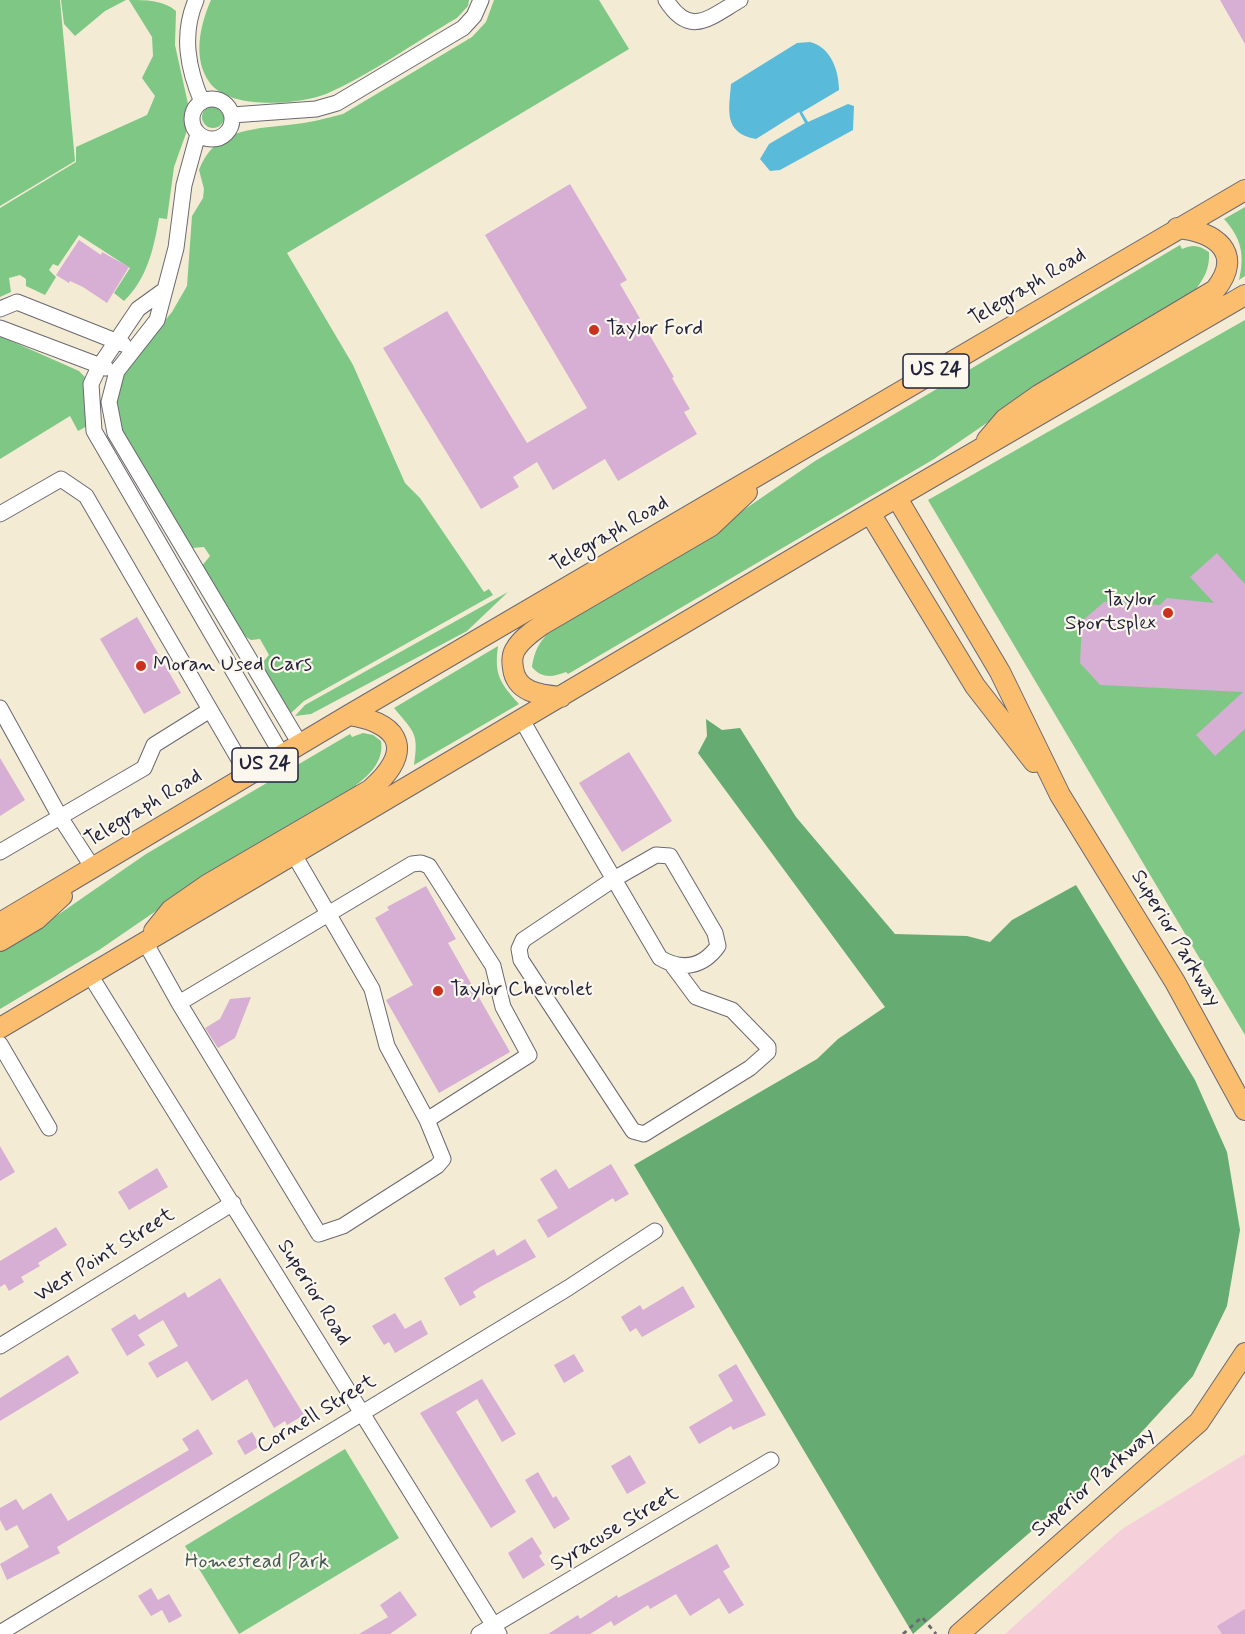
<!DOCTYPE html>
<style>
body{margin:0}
canvas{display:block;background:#f3ebd4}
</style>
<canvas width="1245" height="1634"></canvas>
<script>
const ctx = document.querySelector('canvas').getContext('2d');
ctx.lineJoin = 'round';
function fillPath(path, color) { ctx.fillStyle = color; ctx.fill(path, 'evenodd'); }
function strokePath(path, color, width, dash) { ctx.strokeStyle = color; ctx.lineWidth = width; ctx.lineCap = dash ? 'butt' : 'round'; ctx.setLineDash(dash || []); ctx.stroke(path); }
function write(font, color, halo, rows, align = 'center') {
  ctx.font = font + ' Mynerve,sans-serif'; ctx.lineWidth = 4.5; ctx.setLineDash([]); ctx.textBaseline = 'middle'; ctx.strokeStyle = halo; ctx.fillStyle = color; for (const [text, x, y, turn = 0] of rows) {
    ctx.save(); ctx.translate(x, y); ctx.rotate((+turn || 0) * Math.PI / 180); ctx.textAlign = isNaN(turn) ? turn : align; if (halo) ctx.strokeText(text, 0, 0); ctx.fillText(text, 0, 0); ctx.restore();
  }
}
const built = new Path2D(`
 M1245,1454V1634H1005L1122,1529Z`);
const green = new Path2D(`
 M0,0H60L75,161L0,206Z
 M61,0H126L105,11L75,36L64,24Z
 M129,0C147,0 163,0 176,11L175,45L190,113L189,125L174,167L167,219L159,218C154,248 147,279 124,301L114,293L130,268L79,235L58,266L53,264L49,270L56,277L45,295L26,286V279L20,275L9,278L11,292L0,297V208L76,162V147L147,115L155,96L142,78L153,56L152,37Z
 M211,0H469L468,6L457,18C415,42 370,75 326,94C298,105 230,110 210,83C192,59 200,25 211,0Z
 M494,0H599L629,49L287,253L353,365L405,483L420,498L484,592L489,589L493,595L304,701L291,713L263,668V662L269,655L260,639L251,640L241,634L201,567L210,556L204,547L192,548L187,544L121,433L116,410L117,390L123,371L172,312L187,286L192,216L203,198L204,189L199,170C214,130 251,129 288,125C307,123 325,119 343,114L472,37L486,22Z
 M202 117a11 11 0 1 1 22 0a11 11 0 1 1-22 0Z
 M1245,207V276L1239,280C1245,254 1241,238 1224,219Z
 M1180,245L1182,249C1193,244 1199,245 1209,252C1210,269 1204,279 1193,293L1035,390L934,459L568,674L566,672C553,677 542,679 532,667C535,647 542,637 559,625L732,518L815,461Z
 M1245,320V1035L928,500Z
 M0,336L79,371L85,377L89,425L78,431L70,416L0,459Z
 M508,592L467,631L311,714L295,716L305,705Z
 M498,646C494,675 500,683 519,704L414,765C419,733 414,732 394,708Z
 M363,733L373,735L381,741C384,760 371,774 356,785L358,788L210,874L99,950L0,1009V950L39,928L146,854L350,734L352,737Z
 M345,1449L399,1538L239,1634L185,1546Z`);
const forest = new Path2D(`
 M706,719L722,730L740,728L796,817L895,934L967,936L990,942L1012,920L1076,885L1195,1080L1227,1152L1240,1230L1227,1306L1193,1376L1126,1449L913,1634L634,1165L817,1059L838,1039L885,1007L698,753L707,736Z`);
const water = new Path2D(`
 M810,42C831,47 839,71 839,90L802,112L808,122L848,104L854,106L853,130L780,170L770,171L760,159L769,144L805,123L799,112L756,139C723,133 729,110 731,84L797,43Z`);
const building = new Path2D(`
 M1220,0H1245V44Z
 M570,184L627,280L620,284L674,377L672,378L690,409L684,412L697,434L618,481L605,459L553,490L537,462L513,477L519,487L481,509L383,348L447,311L527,443L587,408L485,235Z
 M79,240L101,255L102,252L129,267L107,303L83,287L70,281L69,283L56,275Z
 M1217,553L1245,584V729L1215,756L1196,735L1243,692L1100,685L1080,663L1082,621L1104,602L1160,605L1167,598L1214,603L1190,577Z
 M137,617L181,693L144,714L100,639Z
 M629,752L672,821L622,852L579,783Z
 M0,758L25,800L0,816Z
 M426,886L456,939L448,943L510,1052L439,1093L386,1000L413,985L375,918L389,910L387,907Z
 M251,997L235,1038L218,1048L205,1028L220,1019L230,999Z
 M0,1146L15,1172L0,1181Z
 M611,1164L629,1194L615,1202L613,1198L548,1238L537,1220L558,1208L540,1179L556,1169L569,1189Z
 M157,1168L168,1187L129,1210L118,1192Z
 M56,1227L67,1245L38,1263L40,1266L21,1277L24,1282L9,1291L5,1284L0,1287V1261Z
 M525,1239L536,1257L480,1287L473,1292L476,1297L460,1306L444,1278L494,1249L497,1256Z
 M220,1278L304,1415L287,1425L285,1421L274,1428L247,1379L212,1401L187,1361L157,1378L148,1363L178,1346L163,1320L138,1335L145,1345L127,1356L111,1329L135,1314L139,1320L185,1292L188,1298Z
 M683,1286L695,1307L642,1337L636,1328L630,1332L621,1317L640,1305L643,1310Z
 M395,1313L405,1329L421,1320L428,1334L395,1353L389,1342L384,1345L372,1326Z
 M574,1354L584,1371L564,1383L554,1365Z
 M68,1355L79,1373L0,1421V1398Z
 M736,1364L766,1415L733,1430L731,1426L699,1444L689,1427L733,1401L718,1375Z
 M482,1379L516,1434L502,1442L477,1399L456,1412L516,1512L491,1528L420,1413Z
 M198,1429L213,1454L57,1547L60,1553L7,1580L0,1564L29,1547L17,1525L6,1531L0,1520V1508L16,1499L23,1510L51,1493L68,1521L189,1450L182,1439Z
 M252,1432L260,1446L245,1455L237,1441Z
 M630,1455L646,1483L627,1494L611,1466Z
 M538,1472L553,1498L556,1496L570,1519L554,1529L525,1480Z
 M532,1537L542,1553L539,1556L545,1565L523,1579L508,1553Z
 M717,1544L730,1567L723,1571L744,1605L729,1614L719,1598L690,1616L676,1594L650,1609L648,1605L614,1626L611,1621L590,1634H548L578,1615L580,1619L617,1595L618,1598Z
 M151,1588L158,1600L169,1594L182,1616L169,1623L162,1610L151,1616L138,1596Z
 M400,1591L417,1615L390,1634H359L388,1617L380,1605Z
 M1245,1609V1634H1222L1217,1626Z`);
const path = new Path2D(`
 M903,1634L922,1617L936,1634`);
const minor = new Path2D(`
 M196,0C181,35 188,69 202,102
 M666,0C690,38 709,18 740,0
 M192 119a20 20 0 1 1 40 0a20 20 0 1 1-40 0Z
 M232,115L316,109L337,103L463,28L474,16L481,0
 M198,134L184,185L176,248L157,320L117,371L109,402L115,433L300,744
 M163,291L138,309L99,367L91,384L94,431L282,755
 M0,309L17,302L123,344
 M0,328L106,368
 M0,514L61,479L86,496L248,775
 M0,708L60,817L93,868
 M522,720C567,800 614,879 660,958C682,971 703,967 718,946L715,933L670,856L656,855L614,879L523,940L519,949L521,960L633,1131L644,1134L750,1068L768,1052V1047L732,1010L696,997L673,966
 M0,852L144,768L154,745L210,710
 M145,942L179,1003L412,864L421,863L429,866L493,966L503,1007L529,1055L427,1120
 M90,975L499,1634
 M179,1003L319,1234L343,1226L437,1166L443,1159L427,1120L387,1046L372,989L293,853
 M0,1044L49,1128
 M0,1346L233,1203
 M0,1633L568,1288L655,1231
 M479,1634L771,1460`);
const major = new Path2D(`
 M987,440L1005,419L1039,395L1215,290C1245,253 1215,231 1177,228
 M897,498L1000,672L1060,795L1175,982L1245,1110
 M870,513L975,686L1034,762
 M561,697C541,695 516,693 513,668C512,662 512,655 515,650C521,639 533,631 543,624L711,526L747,492
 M0,923L349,715L1245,190
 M154,931L171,910L207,885L370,790C412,754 405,724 349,715
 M0,941L37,919L62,896
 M0,1028L870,513L1245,295
 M959,1634L1199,1422L1245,1353`);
const markers = [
 [594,330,6,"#c8321e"],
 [1168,613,6,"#c8321e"],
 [141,666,6,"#c8321e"],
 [438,991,6,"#c8321e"]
];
const shields = [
 [936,371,66],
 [265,765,66]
];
const shieldNames = [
 ["US 24",936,371],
 ["US 24",265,765]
];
const streetNames = [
 ["Telegraph Road",1028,288,-31],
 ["Telegraph Road",610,535,-30],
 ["Telegraph Road",144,809,-31],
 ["Superior Parkway",1175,939,59],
 ["West Point Street",105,1256,-32],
 ["Superior Road",313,1293,58],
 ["Cornell Street",317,1415,-31],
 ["Superior Parkway",1094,1483,-41],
 ["Syracuse Street",615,1530,-31]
];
const poiNames = [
 ["Taylor Ford",606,330],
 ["Taylor",1156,601,"right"],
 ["Sportsplex",1156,625,"right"],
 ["Moran Used Cars",153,666],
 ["Taylor Chevrolet",450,991]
];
const parkNames = [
 ["Homestead Park",257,1563]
];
fillPath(built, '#f5cfd9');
fillPath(green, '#7ec784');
fillPath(forest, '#66ac72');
fillPath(water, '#5abad9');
fillPath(building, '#d7aed4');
strokePath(minor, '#6b6871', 17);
strokePath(major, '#6b6871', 22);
strokePath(path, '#6b6871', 3, [4.5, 4.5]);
strokePath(minor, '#fff', 15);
strokePath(major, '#fbbe6e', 20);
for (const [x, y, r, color] of markers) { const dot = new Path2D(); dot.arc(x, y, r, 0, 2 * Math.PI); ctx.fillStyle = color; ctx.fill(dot); strokePath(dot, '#fbf7ec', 2); }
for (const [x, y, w] of shields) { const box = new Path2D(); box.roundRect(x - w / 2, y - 17, w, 34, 4.5); ctx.fillStyle = '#fbf7ec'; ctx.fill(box); strokePath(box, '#22223b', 1.5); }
write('bold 20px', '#22223b', null, shieldNames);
write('21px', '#22223b', '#fbf7ec', streetNames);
write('21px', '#22223b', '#fbf7ec', poiNames, 'left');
write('21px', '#425c55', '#fbf7ec', parkNames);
</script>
